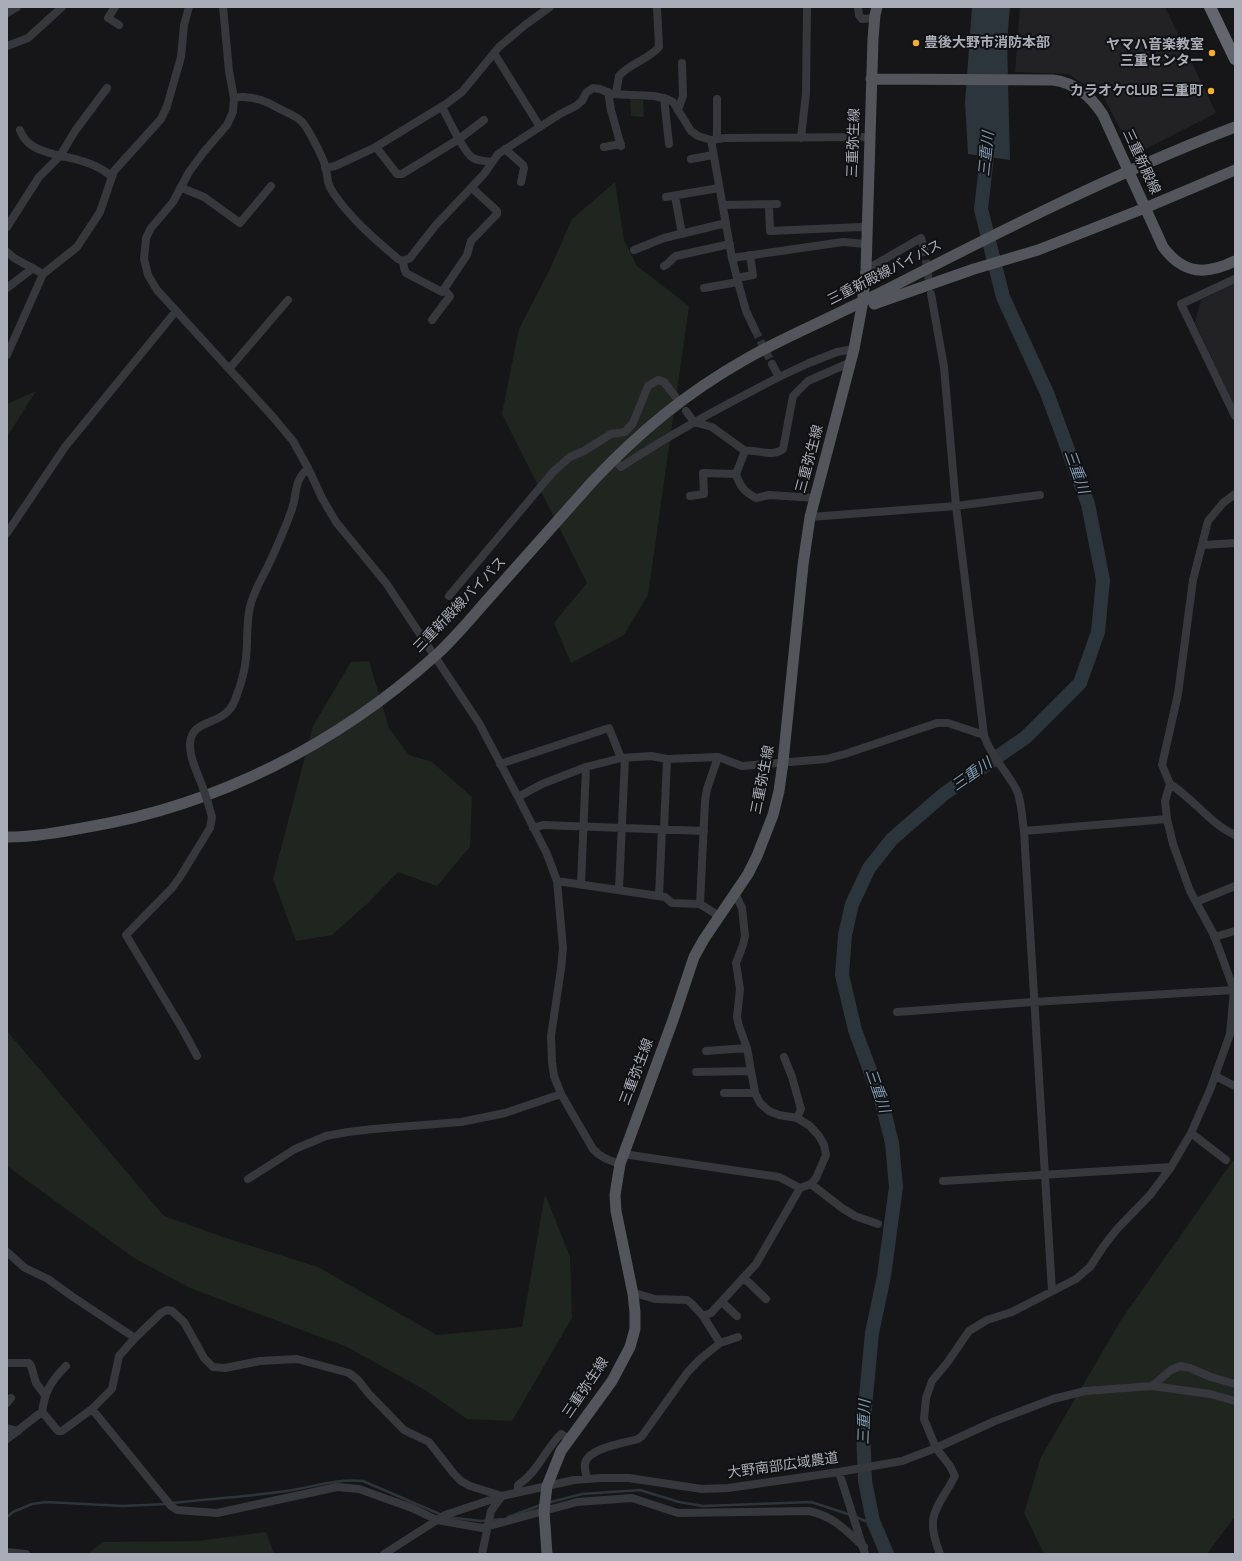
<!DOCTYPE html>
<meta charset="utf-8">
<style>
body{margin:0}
#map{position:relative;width:1242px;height:1561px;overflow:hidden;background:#161618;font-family:"Archivo Narrow",sans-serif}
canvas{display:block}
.frame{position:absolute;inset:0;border:8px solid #a8adb8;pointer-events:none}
</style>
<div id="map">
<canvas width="1242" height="1561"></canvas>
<div class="frame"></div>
</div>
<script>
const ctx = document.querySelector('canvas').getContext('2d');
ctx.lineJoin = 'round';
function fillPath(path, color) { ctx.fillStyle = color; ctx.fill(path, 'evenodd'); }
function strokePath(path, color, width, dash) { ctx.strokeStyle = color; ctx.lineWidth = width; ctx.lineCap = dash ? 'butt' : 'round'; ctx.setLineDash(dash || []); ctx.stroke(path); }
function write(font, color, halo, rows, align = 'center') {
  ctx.font = font + ' "Archivo Narrow","Noto Sans JP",sans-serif'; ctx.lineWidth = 4; ctx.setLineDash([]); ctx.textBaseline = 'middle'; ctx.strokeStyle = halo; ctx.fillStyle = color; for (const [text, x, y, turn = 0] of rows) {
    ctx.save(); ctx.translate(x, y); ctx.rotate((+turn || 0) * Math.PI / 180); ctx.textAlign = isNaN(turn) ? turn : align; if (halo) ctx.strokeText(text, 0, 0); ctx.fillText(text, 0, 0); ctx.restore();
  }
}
const built = new Path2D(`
 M1020,7H1165L1216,113L1134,155L1103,96L1068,74L1015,72Z
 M1235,284V407L1195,322L1201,300Z`);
const green = new Path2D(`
 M630,99L643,100L644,117L631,116Z
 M615,182L624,240L637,266L689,306L648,595L624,635L571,663L554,623L587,583L502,414L519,329L550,269L572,219Z
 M36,391L7,437V404Z
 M369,661L389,728L409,755L432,762L472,797L470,847L437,886L398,872L368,903L332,935L296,941L273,879L313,726L351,662Z
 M7,1031L164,1216L229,1239L318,1267L437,1335L522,1327L545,1194L570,1257L572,1318L512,1421L467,1419L425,1390L347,1347L190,1288L134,1258L7,1166Z
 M1235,1158V1516L1207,1554H1044L1024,1513L1041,1457L1121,1320Z
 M266,1532L274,1554H87L103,1542L197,1541Z`);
const water = new Path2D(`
 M972,7H1010L1007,41L1010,160L968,154L965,102Z`);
const stream = new Path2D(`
 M172,1503C207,1499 243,1497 279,1492C307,1489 334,1478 363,1481L442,1515
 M547,1503L582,1494L640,1490L679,1502L703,1506L811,1502L851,1515
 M7,1517L13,1512L32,1504L46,1502L123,1506L167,1504
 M447,1517L481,1521L501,1519
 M508,1517L541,1505
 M856,1517L865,1521H873`);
const river = new Path2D(`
 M887,1554L873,1521L865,1481L863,1429L872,1333L884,1276L896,1187L892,1143L882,1103L855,1030L842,975L845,935L852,904L869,868L892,839L944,794L1026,737L1080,683L1098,632L1103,580L1088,504L1047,393L1003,297L981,209L989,139`);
const minorTunnel = new Path2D(`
 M924,248L930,288
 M755,330L772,364`);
const minor = new Path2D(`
 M115,7L108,18L119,25
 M223,7L229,71L234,98L233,112L227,125L203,153L189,172L173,202L151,228L146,238L144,259L148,275L157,290L273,417L293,441L308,468L322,498L336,522L386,583L479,723L518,797L547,854L557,881L563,948L561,969L551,1036L552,1062L554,1076L561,1094L593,1149C601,1158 609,1160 620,1164
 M858,7L859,15L862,19L874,18
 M7,13L17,7
 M7,46L28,38L62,7
 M494,53L540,127
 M608,92L611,110L621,146
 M616,94L619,76C630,63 648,60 659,47L657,7
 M234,98C249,95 266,101 278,108C285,112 294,115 300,120C307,125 322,156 325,165C329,178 325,181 334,194C351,219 375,239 398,259L403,261L410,258L435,226L484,174L498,154L560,114L576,106L582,101L586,93L593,88L600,89L611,94L654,96L667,99L673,102L691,131L698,136L711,140L725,138L870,137
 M664,98L669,144
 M717,99V139
 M442,107C448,118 464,153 473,158C478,161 486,161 491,162
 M678,110L683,96L682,63
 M20,130C26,148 43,151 60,156L75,131L107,88
 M801,138L806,93L807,7
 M376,147L397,174H402L459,139L484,120
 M604,147L621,144
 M505,149L523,165L524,168L521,182
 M691,159L713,155
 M325,168L335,166L374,148L446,104L462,92L499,47L525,25L550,7
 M182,188L204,197L240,223L271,186
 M675,196L682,234
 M666,197L719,188
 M723,205L777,204
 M769,205L770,231L861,227L867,228
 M7,227L39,177L60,156C79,159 98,164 112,177
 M634,250L664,238L726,223
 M7,252L14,258L43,274
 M732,258L843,242L866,244
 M403,261L404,268L406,273L442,292L467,255L471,241L497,214V211L472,188
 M664,266C670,263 671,259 676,256L730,244
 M866,270L921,238L924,248
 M737,278L753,275L750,255
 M1235,279L1181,304L1235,416
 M738,282L746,311L755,330
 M7,288L33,268
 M704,288L738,282L732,258L711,140
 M931,294L944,367L956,506L984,735C990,756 1008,772 1017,791C1022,803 1022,818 1024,831L1052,1291
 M432,320L450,296L444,289
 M7,355L43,274L77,247L100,212L114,171L161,119L167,106L181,57L184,25L189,7
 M772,364L779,377L809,363L837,352L854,349
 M229,369L288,300
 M686,411L694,422L712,427L745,451
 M614,460L621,467C672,433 725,405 779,377
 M736,474L745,451C757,449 773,458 783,449L793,396L808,381L851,362
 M690,496L704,494L703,473L736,474C740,487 745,492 756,498L769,495L816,498
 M810,517L956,506L1040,495
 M7,533L65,447L176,311
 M1203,545L1235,543
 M449,596L553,472L570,457L584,451L611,434L625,432L633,423L648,386L658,380L664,382L675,396
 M500,764L609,728L621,758
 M1170,784C1194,799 1210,824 1235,835
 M203,788C198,773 185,751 192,735C200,719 226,724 235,700C240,687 245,672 246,658C248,641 246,623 250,607C253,593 261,580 267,568C276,549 285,529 292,509C298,490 293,483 308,468
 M518,797L542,784L586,767L621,758L651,756L667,759L718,757L742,766L826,759L845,754L937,723H948L984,735
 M533,828L543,825L704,831
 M664,829L667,759
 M1024,831L1167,819
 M557,881L665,897L672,903L700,904L719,916
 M581,884L586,767
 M619,889L625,758
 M659,896L662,829
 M1196,902L1235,886
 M700,904L705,801L707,789L718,757
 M1214,937L1235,931
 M897,1012L1033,1002L1234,990
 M706,1051L747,1048
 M197,1056L183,1030L126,935L172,888L180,877L210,828L212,817L208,803
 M784,1057L792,1077L801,1109L797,1118
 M696,1072L750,1071
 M1215,1076L1235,1086
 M724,1093H755
 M1191,1133L1226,1160
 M623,1154L779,1177L800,1188L811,1184L816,1178L826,1155L824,1145L819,1136L810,1126L797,1118L779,1115L769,1111L760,1103L755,1093L747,1048L739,1026L737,1017L740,989L736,963L743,945L745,936L742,908L735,893
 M248,1179L295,1149L326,1136L348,1132L373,1129L461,1122L505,1113L561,1094
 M943,1181L1171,1167
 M811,1184L842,1208L855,1216L878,1224
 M7,1252L25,1268L48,1279L73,1297L135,1338
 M744,1278L766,1299
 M633,1294H638L655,1299L687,1300L692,1304L703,1316L711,1313L756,1264L800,1188
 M722,1302L737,1316
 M703,1316L720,1343L738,1337
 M7,1363H29L31,1366L36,1383L45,1395
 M1152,1386L1171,1370L1180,1366L1190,1368L1211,1377L1235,1384
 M7,1403L11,1398
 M92,1409L171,1506L177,1510L217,1513L337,1487L359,1489L412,1508L437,1520L482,1528L577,1502L632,1498L678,1513L809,1511C835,1517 845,1530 864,1547
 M42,1414C44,1392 51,1381 66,1366
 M7,1428L18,1431
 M7,1439L39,1414H44L58,1431H62L92,1409L112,1389L119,1356L135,1338L161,1313L167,1310L172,1311L184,1322L204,1358L213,1367L225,1368L260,1361L297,1359L349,1373L358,1380L369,1394L404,1430L429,1442L454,1474L461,1481L470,1486L502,1496L491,1511L482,1554
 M839,1472L865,1554
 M587,1479C586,1474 584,1468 585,1463C589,1448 624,1443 638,1439L642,1436L687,1373L699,1360L720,1343
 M518,1492V1485C538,1472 544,1451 561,1434L569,1439
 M7,1552L26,1554
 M384,1554L445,1515L502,1496L574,1480L601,1478H629L702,1489L728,1488L839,1472L902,1461L936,1448L995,1421L1053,1399L1085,1391L1152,1386L1210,1394L1235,1401
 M940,1554C924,1514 937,1510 955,1476L950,1466L936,1448L924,1419L926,1398L932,1381L947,1363L969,1331L987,1320L1012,1312L1076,1279L1090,1267L1103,1247L1117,1229L1150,1195L1171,1167L1191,1133L1210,1090L1230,1034L1234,990L1214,935L1190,891L1173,844L1167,819L1165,801L1170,784L1162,765L1178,694L1193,580L1208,521L1223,503L1235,494`);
const major = new Path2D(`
 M871,79L1053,80C1075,83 1091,96 1103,115L1163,247C1184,275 1206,275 1235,261
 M876,295C993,235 1112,174 1235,127
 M874,304L974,269L1038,250L1145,208L1235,170
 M7,837C34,837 61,832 88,827C218,805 337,744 435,656C454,639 471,618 488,599C523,560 557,521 592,482C639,432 686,393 746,359C779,340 815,325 849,308
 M547,1554L544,1511L547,1486L561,1451L612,1381L630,1347L635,1329V1312L633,1294L616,1211L615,1195L620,1164L673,1020L694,957L704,939L748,874L757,856L773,815L779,791L783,762L803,565L810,517L854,349L862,306L866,270L873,39L875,15L877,7`);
const highway = new Path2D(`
 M1210,7L1235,59`);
const minorBridge = new Path2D(`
 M203,788L208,803`);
const majorBridge = new Path2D(`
 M849,308L876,295`);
const markers = [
 [916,43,4,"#f2b134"],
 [1212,53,4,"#f2b134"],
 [1211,91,4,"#f2b134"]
];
const poiNames = [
 ["豊後大野市消防本部",924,43,"left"],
 ["ヤマハ音楽教室",1204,45],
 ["三重センター",1204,61],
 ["カラオケCLUB 三重町",1203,91]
];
const streetNames = [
 ["三重弥生線",854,143,-88],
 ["三重新殿線",1141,162,65],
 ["三重新殿線バイパス",885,273,-27],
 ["三重弥生線",810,459,-75],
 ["三重新殿線バイパス",460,605,-46],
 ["三重弥生線",763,780,-79],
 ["三重弥生線",637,1072,-69],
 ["三重弥生線",586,1388,-56],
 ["大野南部広域農道",783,1466,-8]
];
const waterNames = [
 ["三重川",987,154,-84],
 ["三重川",1076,472,70],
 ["三重川",972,775,-35],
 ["三重川",877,1091,71],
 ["三重川",865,1422,-88]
];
fillPath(built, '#222225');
fillPath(green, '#1e261f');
fillPath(water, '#2c353c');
strokePath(stream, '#2c353c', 2.5);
strokePath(river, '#2c353c', 14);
strokePath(minorTunnel, '#333438', 8, [8, 4]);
strokePath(minor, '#37383d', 8);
strokePath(major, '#53555c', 11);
strokePath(highway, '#63666e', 12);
strokePath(minorBridge, '#37383d', 8);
strokePath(majorBridge, '#53555c', 11);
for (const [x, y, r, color] of markers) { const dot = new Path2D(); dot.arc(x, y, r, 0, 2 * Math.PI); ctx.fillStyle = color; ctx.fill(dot); strokePath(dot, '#111113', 1.5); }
write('bold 14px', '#a8adb8', '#111113', poiNames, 'right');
write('14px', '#a8adb8', '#111113', streetNames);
write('italic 15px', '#7f9bb3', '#111113', waterNames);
</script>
